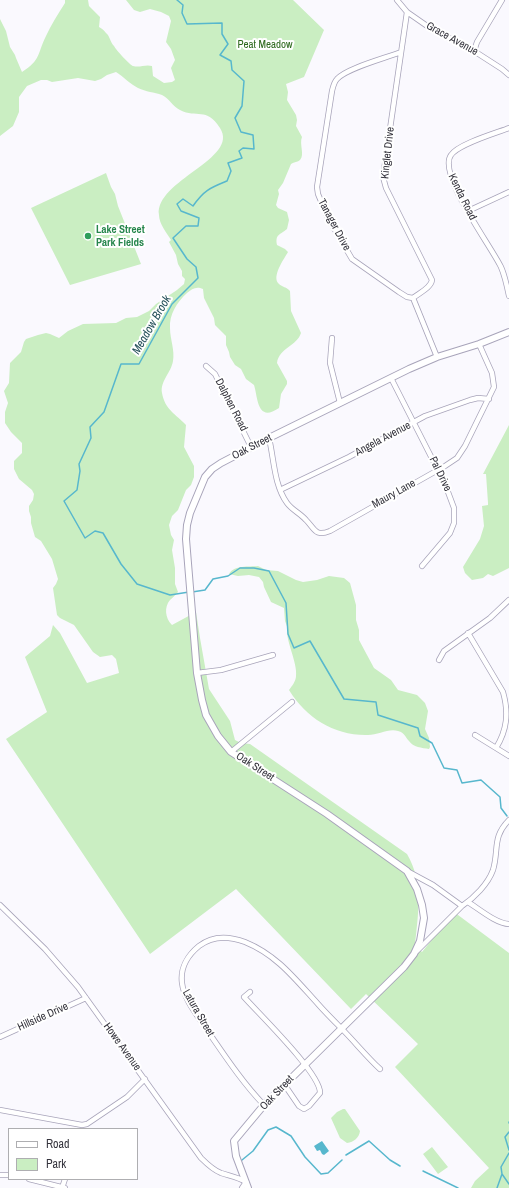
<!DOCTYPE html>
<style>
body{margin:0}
#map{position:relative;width:509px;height:1188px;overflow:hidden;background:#faf9fe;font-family:"Archivo Narrow",sans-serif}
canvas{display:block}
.legend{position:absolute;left:8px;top:1128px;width:130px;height:52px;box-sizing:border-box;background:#fff;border:1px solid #aeaeb1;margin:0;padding:5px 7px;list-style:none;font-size:12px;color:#35343d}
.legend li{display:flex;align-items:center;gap:8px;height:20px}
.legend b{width:20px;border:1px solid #aeaeb1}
</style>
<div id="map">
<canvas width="509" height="1188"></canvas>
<ul class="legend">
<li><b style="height:5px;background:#fff"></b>Road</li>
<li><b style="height:11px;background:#caeec2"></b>Park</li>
</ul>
</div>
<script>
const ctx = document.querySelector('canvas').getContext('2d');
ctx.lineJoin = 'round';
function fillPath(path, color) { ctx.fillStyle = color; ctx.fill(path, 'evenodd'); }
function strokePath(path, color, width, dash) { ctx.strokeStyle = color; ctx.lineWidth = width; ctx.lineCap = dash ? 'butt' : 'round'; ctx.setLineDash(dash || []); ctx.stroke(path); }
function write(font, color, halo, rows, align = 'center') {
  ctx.font = font + ' "Archivo Narrow",sans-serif'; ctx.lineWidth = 4; ctx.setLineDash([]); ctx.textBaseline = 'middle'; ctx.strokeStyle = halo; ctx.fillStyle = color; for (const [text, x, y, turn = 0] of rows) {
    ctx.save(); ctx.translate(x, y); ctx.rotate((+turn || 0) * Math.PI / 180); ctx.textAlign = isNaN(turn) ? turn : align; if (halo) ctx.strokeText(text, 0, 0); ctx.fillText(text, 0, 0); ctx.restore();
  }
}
const green = new Path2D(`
 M65,0H88L89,6L100,17L99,27C101,28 104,30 106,33C110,36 110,42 114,46C116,50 130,65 133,66C140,68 145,64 152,66L153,76L164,83L172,82L175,80L171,68L175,60L171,49L166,42L171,21L169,16L161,12L150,9L140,12L134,10L126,0H293L324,30L304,77L286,84L288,92L287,100L296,115L297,120L296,126L302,137C299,144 305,155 300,160C298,162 294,162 291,164L283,183L278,190L279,194L276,205L278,208L287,212L289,220L287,229C280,235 275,234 277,245L285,249L288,252C284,259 271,277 279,284C282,287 287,287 290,291L291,311L301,333C297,346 279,348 277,363L287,381V384L281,394L279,408C257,423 258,398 254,385L246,379L241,369L235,365L230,357L229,352L226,345V336L215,325L214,318L204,298L203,289C196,286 192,289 187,293C177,302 169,315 170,328C170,339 175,350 173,361C171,373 160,381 162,393C165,410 176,414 186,425L184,447L194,466V477L191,485L186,490L178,510L172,516L169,525L171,535L174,540L172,550L175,568V584L178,592C176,595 173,597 170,600C164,607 165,618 172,625L196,612L200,638L209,689L230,721L235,740L241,743L250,744L407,854C424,883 418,914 415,945L422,952L454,912L509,953V1188H471L475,1181L489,1168L395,1067L418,1044L366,994L351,1009L236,889L150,954L6,739L47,712L25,657L50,636L53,625L60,633L87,683L119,673L116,659L112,655L100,657L93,652L74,625L60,618L57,615L53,588L56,584L58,579L52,559L41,541L35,537L31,523V517L29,511V506L33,500L34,494L32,490L19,479L14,469V461L22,453V443L11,432L5,423V412L8,403L4,391L9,383L10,363L21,352L24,342L26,339L38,335L46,333L50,334L59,338L68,331L83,324L116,323L126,318L137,317L149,311L156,304L177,290L184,284L185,279L182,276V271L178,264L176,255L169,242L171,240C167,233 159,224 159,215C155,180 240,159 220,128C206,106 197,119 180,110C173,107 169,98 162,95C154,92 146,92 138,88C130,84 124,77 116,72L107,75L101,79L95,81L78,78L52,82L47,80H41L27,86L19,97V112L13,126L0,136V19L6,31L10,47L15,55L16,58L22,72C41,60 37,54 46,36C51,25 58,14 65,3Z
 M106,173L111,187L115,194L118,206L141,264L70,285L31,208Z
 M509,425V568L493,576L488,574L483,578L472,580L465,573L463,567L480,539L484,526L482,506L488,505V503L486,474H483Z
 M258,566L266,570L278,571L296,580L303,582L317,580L329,576L344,578L350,583L356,605V620L359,630V640L374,668L391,680L398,690L417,695L425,703L428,711L425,729L429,738L430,747L429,749C422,748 413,747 409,741C405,737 405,733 398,731C389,728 378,735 368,735C335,736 306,718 289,690C292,686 296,681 296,676C298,663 284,637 288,629L285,621L284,608L271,602L264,587L263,582L259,577L249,575L238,576L229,574C234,565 249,567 258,566Z
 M343,1109H345L360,1131C359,1138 354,1142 347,1143L340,1138L331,1118L337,1112Z
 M432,1147L448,1167L438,1174L423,1154Z`);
const water = new Path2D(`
 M322,1141L329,1151L324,1155L322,1154L320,1150L317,1151L314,1146Z`);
const stream = new Path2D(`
 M177,0L183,5L182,13L187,24L222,23V34L228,44L220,55L231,61L232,70L244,81L242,106L235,118L241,132L253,135L254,149L243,148L239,151L242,158L228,163L231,171L227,181C210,188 204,190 193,206L183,199L177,204L181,211L199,218L198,226H186L173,238L187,259L196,267L198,278L172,304L139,364H121L104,412L90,427L91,438L79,464L80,471L77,490L64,501L85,538L95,531L103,533L121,564L137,584L170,595L189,592
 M192,592L205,590L213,579L228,576L240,568H254L269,571L286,603L288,634L294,648L310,641L344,699L376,702L378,715L418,728L420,736L432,743L444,768L457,770L462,783L481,780L500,797L501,808L507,816
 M509,1122V1123
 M509,1132L505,1137L509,1150
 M346,1155L369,1141L390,1160L400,1166
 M242,1160L253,1151L268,1130L276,1127L291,1136L305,1157L321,1174L328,1173L342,1160
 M423,1171L458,1188
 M502,1174L509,1184
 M497,1188L502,1174L501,1167L509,1153`);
const street = new Path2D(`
 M397,0L407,12L430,28L474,51L502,69L509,75
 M407,12L383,177L386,188L432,280C431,288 419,293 413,298
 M474,51L477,42L502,0
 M401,52C386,58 347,68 337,79C334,82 333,87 332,91L317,187L318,194L328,218L352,259L399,292L407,297L413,298L437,357
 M509,128C496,133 458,144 451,155C437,174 491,246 501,267C505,276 507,286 509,296
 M468,211L509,192
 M332,338L330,363L340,403
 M206,366L215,374L251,447
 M391,378L445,484L454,508V523L450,533L422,566
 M269,438C274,459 274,485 287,503C292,510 300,513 306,520C315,529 315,537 330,531L445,466L457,458L465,446L494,387L492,373L479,344
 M280,490L349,457L425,416L470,400L478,398L489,399
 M468,633L503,692C509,713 507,730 496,748
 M439,660L444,651L490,618L509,600
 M197,673L221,670L273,655
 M475,735L509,756
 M231,752L292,702
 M407,871L433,885L462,906L417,951
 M468,902C479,909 497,924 509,924
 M0,905L45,949L78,987L201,1158C207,1164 213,1170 221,1173C230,1176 238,1177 246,1182L242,1188
 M462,906C474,898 488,884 493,870C499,850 492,837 509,820
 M250,992L244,997C259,1014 321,1074 320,1093L309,1106L304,1109L299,1106L284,1084
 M0,1037L86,998
 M264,1105C242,1082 225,1056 207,1030C198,1016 184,1000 182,983C180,968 188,955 199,946C213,935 229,936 245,942C277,955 295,979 318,1004C325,1012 333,1020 341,1028C355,1042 366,1056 380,1069
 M0,1110L82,1125L87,1124L127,1097L145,1079
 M0,1175H9
 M29,1179L65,1188
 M62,1188L65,1179`);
const secondary = new Path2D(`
 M248,1188L236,1156L234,1141L264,1105L404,967L414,954L420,941L424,918L422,905L417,889L407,871L327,814L231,752L218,736L206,715L202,700L197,673L186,539L187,525L190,513L205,477L212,469L221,463L271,437L409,369L437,357L479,344L509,332`);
const markers = [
 [88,236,4,"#2e9e5b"]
];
const streetNames = [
 ["Grace Avenue",452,39,29],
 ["Kinglet Drive",388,153,-84],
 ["Kenda Road",462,197,64],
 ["Tanager Drive",334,225,62],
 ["Dalphen Road",231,405,63],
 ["Angela Avenue",383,439,-28],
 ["Oak Street",252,447,-27],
 ["Pal Drive",440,474,64],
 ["Maury Lane",394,494,-29],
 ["Oak Street",255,767,33],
 ["Latura Street",198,1013,60],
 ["Hillside Drive",43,1017,-24],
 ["Howe Avenue",122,1047,54],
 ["Oak Street",277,1093,-46]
];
const parkNames = [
 ["Peat Meadow",265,45]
];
const leisureNames = [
 ["Lake Street",96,230],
 ["Park Fields",96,243]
];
const waterNames = [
 ["Meadow Brook",152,325,-60]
];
fillPath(green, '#caeec2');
fillPath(water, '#57b7cd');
strokePath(stream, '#57b7cd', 1.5);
strokePath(street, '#a8a4ba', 6);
strokePath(secondary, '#a8a4ba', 8);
strokePath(street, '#fff', 4.5);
strokePath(secondary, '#fff', 6);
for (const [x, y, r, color] of markers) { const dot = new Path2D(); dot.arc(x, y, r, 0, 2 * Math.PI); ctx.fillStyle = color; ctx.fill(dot); strokePath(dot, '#fff', 1.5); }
write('11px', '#35343d', '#fff', streetNames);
write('11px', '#2b671b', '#fff', parkNames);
write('bold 11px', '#27864d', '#fff', leisureNames, 'left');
write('italic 12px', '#244f59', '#fff', waterNames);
</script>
